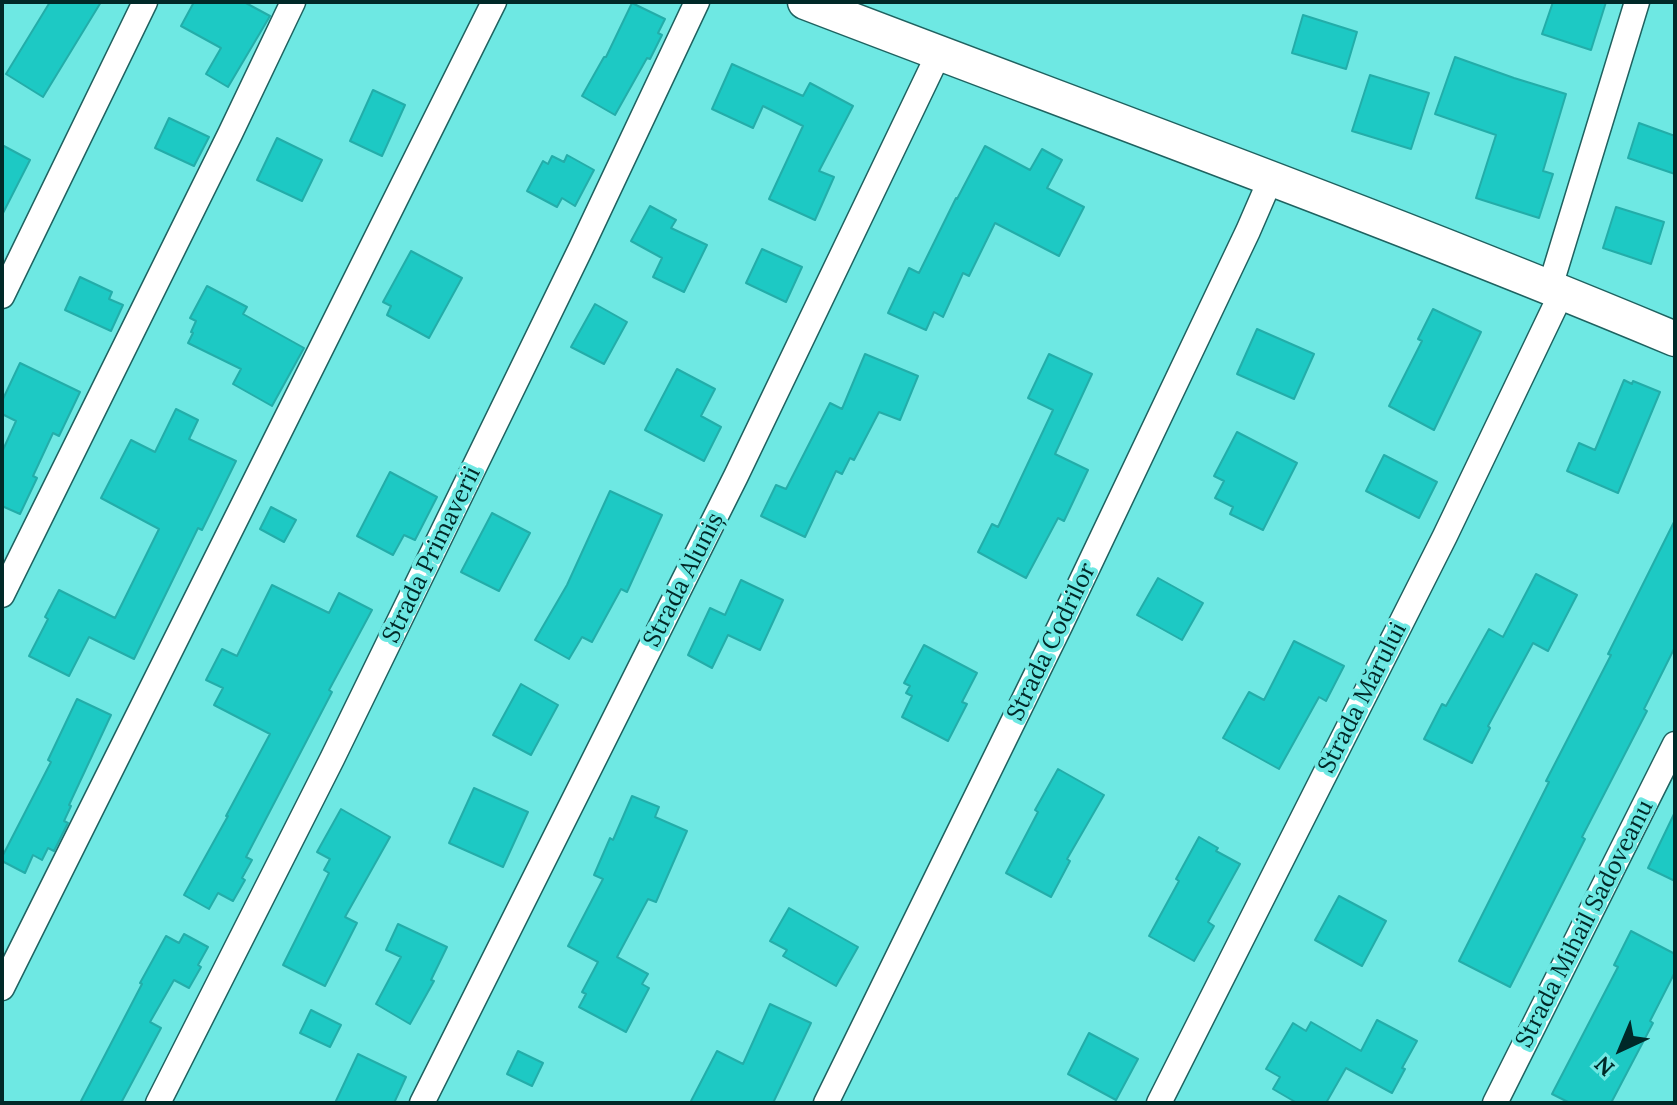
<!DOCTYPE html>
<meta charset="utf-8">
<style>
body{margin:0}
#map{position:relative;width:1677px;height:1105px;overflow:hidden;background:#6ee8e3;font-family:Lora,serif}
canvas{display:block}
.frame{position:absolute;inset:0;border:4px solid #002928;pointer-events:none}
.north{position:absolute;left:1581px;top:1009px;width:80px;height:80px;-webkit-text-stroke:6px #6ee8e3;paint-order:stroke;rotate:224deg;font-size:22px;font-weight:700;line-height:32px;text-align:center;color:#002928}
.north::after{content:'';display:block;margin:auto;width:28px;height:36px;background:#002928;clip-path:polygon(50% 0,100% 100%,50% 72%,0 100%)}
</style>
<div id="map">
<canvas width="1677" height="1105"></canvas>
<div class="frame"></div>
<div class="north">N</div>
</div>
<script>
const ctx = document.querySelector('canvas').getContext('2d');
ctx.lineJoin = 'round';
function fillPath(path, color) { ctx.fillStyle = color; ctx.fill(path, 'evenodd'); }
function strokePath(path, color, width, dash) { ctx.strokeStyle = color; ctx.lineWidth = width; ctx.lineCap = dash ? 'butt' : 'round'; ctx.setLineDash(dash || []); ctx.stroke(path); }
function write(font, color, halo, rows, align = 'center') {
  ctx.font = font + ' Lora,serif'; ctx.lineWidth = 8; ctx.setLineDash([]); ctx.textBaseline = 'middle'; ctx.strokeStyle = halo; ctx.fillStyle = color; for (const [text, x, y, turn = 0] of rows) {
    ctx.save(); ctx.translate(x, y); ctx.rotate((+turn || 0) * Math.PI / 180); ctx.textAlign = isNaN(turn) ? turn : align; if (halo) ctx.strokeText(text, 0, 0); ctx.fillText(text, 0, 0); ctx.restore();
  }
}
const building = new Path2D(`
 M50,2H101L43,97L6,74Z
 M194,2H244L270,16L228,87L206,74L221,48L181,26Z
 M1553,2H1606L1591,50L1542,34Z
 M632,3L665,19L658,33L662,35L650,59L647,58L615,115L582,96L604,57H606Z
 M1303,15L1357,32L1346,69L1292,53Z
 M1455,57L1514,78L1566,94L1543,171L1553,174L1539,218L1476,198L1496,135L1435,114Z
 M732,64L803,96L810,83L853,106L819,171L834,177L815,220L769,199L803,126L763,106L753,128L712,109Z
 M1370,75L1429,93L1411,149L1352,131Z
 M373,90L405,105L382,156L350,141Z
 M169,118L209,137L194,166L155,148Z
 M1639,123L1675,136V174L1628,158Z
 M277,138L322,160L302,201L257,180Z
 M2,145L30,160L2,215Z
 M985,146L1030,170L1042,149L1062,160L1047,188L1084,207L1059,256L995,223L969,276L963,273L943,317L934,312L926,330L888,313L909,268L919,273L956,198L957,199Z
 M567,155L594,170L575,206L562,198L557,207L527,191L543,161L548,164L552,156L564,162Z
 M650,206L676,220L671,228L707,245L684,292L653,277L662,258L631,241Z
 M1616,207L1664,222L1651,264L1603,248Z
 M762,249L802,267L786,302L746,283Z
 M411,251L462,278L429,338L387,315L391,306L383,302Z
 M80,277L112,292L109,299L123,305L111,331L65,310Z
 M207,286L247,307L243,314L304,348L272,406L233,384L241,369L188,343L193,333L191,332L196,321L190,318Z
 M595,304L627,322L604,364L571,347Z
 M1433,309L1481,332L1434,430L1389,406L1422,341L1418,339Z
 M1257,329L1314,354L1294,399L1237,374Z
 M865,354L918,376L900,420L879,412L854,460L850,458L842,474L836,471L805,537L761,516L776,485L786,489L830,403L842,409Z
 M1049,354L1092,374L1055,454L1088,470L1064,521L1058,518L1026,578L978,552L992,524L998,527L1053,410L1028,398Z
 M20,363L80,392L59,436L53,433L33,476L37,478L20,514L2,506V452L16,421L2,414V401Z
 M677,369L715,389L701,416L721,427L704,461L645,430Z
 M1624,380L1632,384L1633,381L1660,392L1618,493L1567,471L1579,443L1595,450Z
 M176,409L198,420L189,439L236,461L202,530L198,528L134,659L89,637L69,676L29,656L48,619L45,617L59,590L115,618L159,529L101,498L131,440L155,452Z
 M1237,432L1297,463L1263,530L1230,514L1233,507L1215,498L1224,481L1214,476Z
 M1384,455L1437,482L1419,518L1366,491Z
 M390,472L437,497L415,540L404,535L393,555L357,536Z
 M610,491L662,515L627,592L621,589L592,642L582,637L569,659L535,640L567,585Z
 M271,507L296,520L284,542L260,529Z
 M492,513L530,533L499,591L461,572Z
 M1675,520V647L1644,709L1647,711L1582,837L1585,839L1510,987L1459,961L1549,782L1546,781L1611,655L1608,654Z
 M1536,574L1577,595L1548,651L1533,643L1488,726L1490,728L1472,763L1424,739L1442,704L1446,706L1489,629L1503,637Z
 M1158,578L1203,603L1182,640L1137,615Z
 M741,580L783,600L760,650L728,635L712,668L688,655L710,608L725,615Z
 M272,585L329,613L339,593L372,610L329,690L332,692L246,857L252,860L242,878L245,880L233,901L218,893L209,909L184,895L228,816H226L270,734L214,705L223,688L206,680L222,649L237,656Z
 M1294,641L1344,666L1326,701L1319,697L1279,769L1223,738L1249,692L1264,700Z
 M924,645L977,673L962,702L967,704L948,741L902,717L912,696L906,693L910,686L904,683Z
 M521,684L558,705L531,755L493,735Z
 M77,699L111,715L69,805L71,806L64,821L68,823L54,851L48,848L42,860L33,855L25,873L2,861V857L51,762L48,760Z
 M1058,769L1104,795L1067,859L1070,861L1051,897L1006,873L1038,812L1035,810Z
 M474,788L528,812L503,867L449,843Z
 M632,796L659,807L655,817L687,831L656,902L648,899L617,957L648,974L642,984L649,988L626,1032L579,1007L586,994L582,992L598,962L568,946L603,879L594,875L610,838L613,840Z
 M341,809L390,837L345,917L357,923L325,986L283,965L329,873L324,870L330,859L317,852Z
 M1675,812V881L1648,868Z
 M1199,837L1218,848L1216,851L1240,864L1208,922L1214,926L1194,961L1149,936L1179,881L1176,879Z
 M1339,896L1386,921L1362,966L1315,940Z
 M789,908L858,947L836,986L783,956L787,950L770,941Z
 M398,924L447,947L431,980L434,981L410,1024L376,1004L401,957L386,950Z
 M1631,931L1675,954V972L1650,1021L1653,1023L1611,1103H1570L1552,1094L1618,967L1614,965Z
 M184,934L208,947L198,965L201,967L189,988L174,980L150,1022L161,1028L121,1103H80L142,984L140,983L166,936L179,943Z
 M770,1004L811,1023L773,1103H690L717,1051L743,1064Z
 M311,1010L341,1025L330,1047L300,1033Z
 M1377,1020L1417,1041L1402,1068L1405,1069L1392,1093L1346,1068L1326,1103H1297L1273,1089L1280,1077L1266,1069L1293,1023L1306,1031L1311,1022L1361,1051Z
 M1089,1033L1138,1059L1116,1100L1068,1074Z
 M518,1051L543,1063L532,1086L507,1074Z
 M358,1054L406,1077L394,1103H335Z`);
const street = new Path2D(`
 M1550,287L1637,2
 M2,296L145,2
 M2,595L230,134L293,2
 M2,988L494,2
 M158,1103L332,759L581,248L697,2
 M422,1103L736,476L939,53
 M826,1103L1061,624L1248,231L1271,178
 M1159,1103L1445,536L1562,292
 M1495,1103L1675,744`);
const secondary = new Path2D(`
 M805,2C1095,113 1388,219 1675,339`);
const streetNames = [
 ["Strada Primaverii",432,555,-64],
 ["Strada Aluniș",684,580,-63],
 ["Strada Codrilor",1052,642,-64],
 ["Strada Mărului",1363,698,-63],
 ["Strada Mihail Sadoveanu",1585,924,-63]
];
fillPath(building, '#1dc9c4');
strokePath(building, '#23ada9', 2);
strokePath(street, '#1f6260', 27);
strokePath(secondary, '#1f6260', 37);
strokePath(street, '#fff', 24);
strokePath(secondary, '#fff', 34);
write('24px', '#002928', '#6ee8e3', streetNames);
</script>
